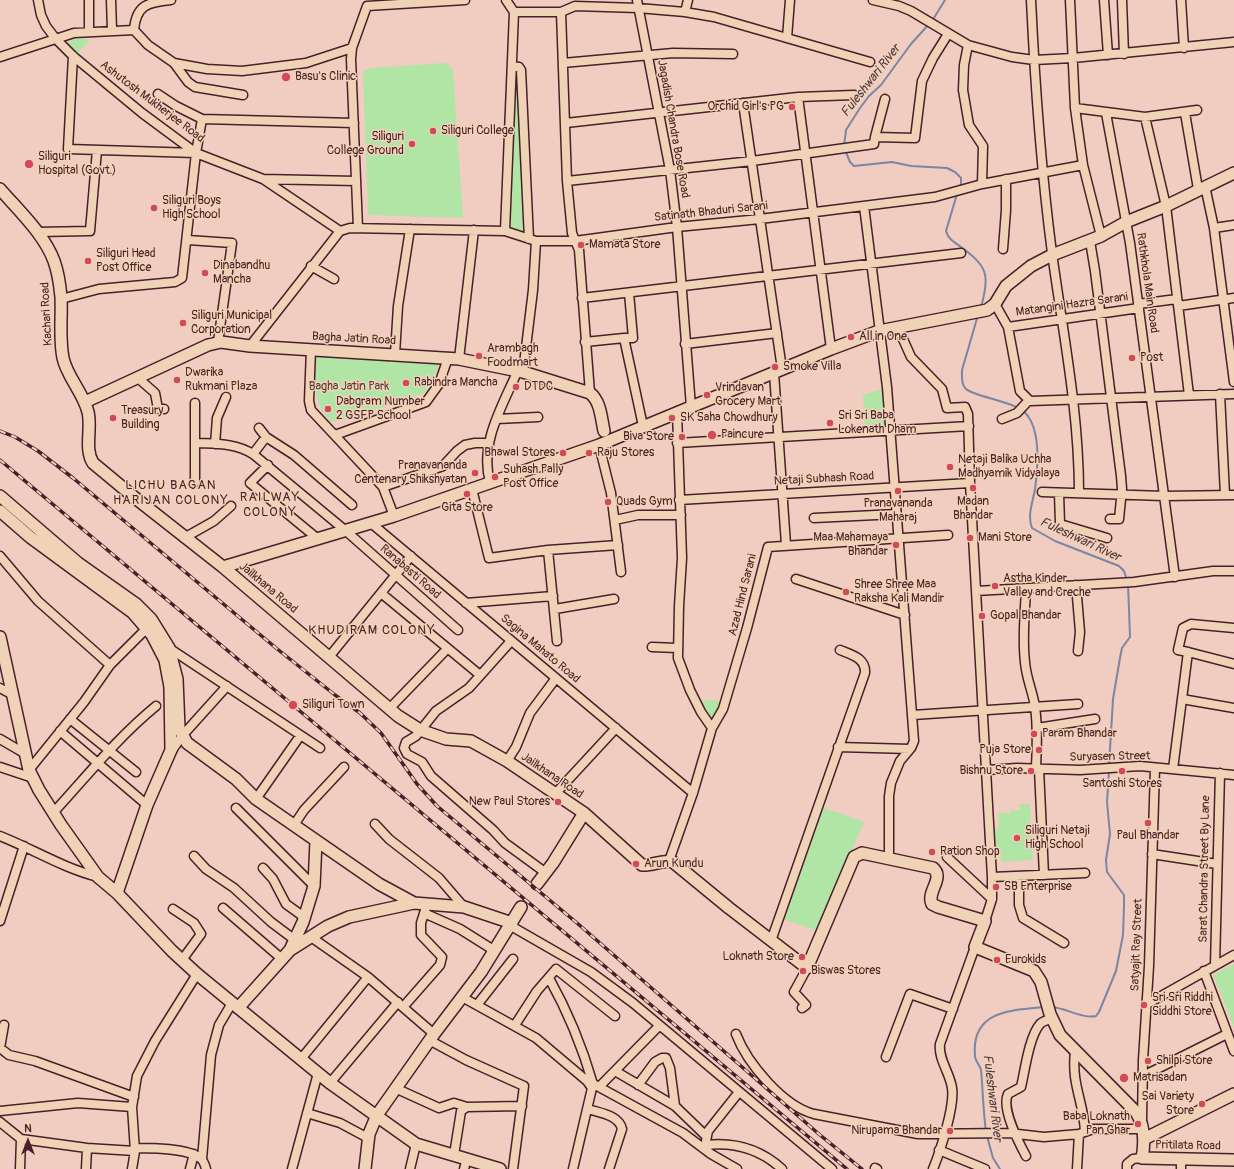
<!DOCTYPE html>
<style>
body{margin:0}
#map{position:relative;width:1234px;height:1169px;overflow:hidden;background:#f1ccc0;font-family:Pangolin,sans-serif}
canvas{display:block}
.north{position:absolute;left:8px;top:1121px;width:40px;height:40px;-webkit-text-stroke:3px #f0d3b6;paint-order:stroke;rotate:0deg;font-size:11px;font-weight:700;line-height:16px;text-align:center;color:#4a1f2b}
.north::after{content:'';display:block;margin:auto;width:14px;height:18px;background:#4a1f2b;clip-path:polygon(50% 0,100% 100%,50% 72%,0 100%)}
</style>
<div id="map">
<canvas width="1234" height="1169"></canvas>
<div class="north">N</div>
</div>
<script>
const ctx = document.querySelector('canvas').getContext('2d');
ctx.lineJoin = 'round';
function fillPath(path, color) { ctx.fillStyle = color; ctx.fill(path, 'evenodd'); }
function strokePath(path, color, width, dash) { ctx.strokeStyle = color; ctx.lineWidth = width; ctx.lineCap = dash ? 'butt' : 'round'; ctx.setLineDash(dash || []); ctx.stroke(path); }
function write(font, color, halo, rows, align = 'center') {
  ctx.font = font + ' Pangolin,sans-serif'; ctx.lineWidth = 3; ctx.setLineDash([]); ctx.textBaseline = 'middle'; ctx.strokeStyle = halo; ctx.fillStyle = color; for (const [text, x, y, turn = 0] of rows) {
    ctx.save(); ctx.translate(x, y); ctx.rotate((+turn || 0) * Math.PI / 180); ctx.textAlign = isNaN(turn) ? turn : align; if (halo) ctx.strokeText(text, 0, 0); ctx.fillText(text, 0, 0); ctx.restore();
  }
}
const green = new Path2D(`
 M81,36L89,41L78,53L70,47L69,43L73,37Z
 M444,63L449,65L453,70L463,218L368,215L363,72L371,68Z
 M515,69H517L527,237L508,230Z
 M316,353L437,362L438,364C436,375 432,388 422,394L353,418L331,422C311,402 315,379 316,353Z
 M885,388L888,426L885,429L865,430L863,395Z
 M711,700L724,702L712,721L698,701Z
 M1019,804H1030L1033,860L1001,862L1000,847H994L993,829L999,828L998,813H1011V810H1020Z
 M822,807L864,822L818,931L783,919Z
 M1234,964V1028L1213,975Z`);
const stream = new Path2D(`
 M932,21L945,0
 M844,146L846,130L860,108L869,96L881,85L911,44L929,24
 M845,150L850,162L854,166L892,162L911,166L947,168L955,172L961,178V186
 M957,194L946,231C948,239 954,242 961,247C988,266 990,276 981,307
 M978,315L962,370C962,376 961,383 965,388C972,396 1005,400 1018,408
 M1022,410C1042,425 1038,467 1035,489C1033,501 1027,516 1032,528L1055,541L1119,566L1124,571L1127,580
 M1109,766L1113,699L1120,658L1122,648L1130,637L1128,584
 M1052,1007C1066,1008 1082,1019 1096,1016L1099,1012L1116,971L1123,935L1124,906V895L1107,872L1106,860L1110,834L1107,802L1109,771
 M986,1131C983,1111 983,1090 981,1070C980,1065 975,1061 975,1056C971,1011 1010,1010 1044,1007
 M987,1136L993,1158L1000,1169`);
const street = new Path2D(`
 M38,0L41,15L46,26L55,38L73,56L142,113L196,153L263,179L340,231
 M111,0L112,30
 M637,0L670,170L677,227L691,407
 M873,0L899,6L911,11L968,45L1012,57L1034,60L1073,58L1234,42
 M1031,0C1035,85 1041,169 1052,253C1063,333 1079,412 1079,493
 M1070,0L1075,108L1083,165L1101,236
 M1104,0L1108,55
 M1122,0L1124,54
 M1181,0L1184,48
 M514,12H561L567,181L572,233L579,250L590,393
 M561,12L575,6L638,8L685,12L714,17L870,62
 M685,12L688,0
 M134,30C136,5 148,2 171,0
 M89,31V0
 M787,38L790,0
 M968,45L964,65L963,90L969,125L983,146L982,184
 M73,56L68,149L196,153
 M0,57L74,33L134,30L148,45L174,63L207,69L242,71L306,63L352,48
 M174,63L188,82L195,87L243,95
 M563,63L673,53L733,54
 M513,66L519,67L521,70L529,239
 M158,94L176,106L202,119L354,123
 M798,97L831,349
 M743,103L782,369
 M1075,108L1145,117L1197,110
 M1106,113L1130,243L1175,577
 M1185,113L1198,189
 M1145,117L1166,206L1189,395
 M566,123L798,97L854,95
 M875,137L885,99
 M263,179L356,181
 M567,181L752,161L874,144L875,137L915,138L922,81L933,58L948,34
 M1205,186L1214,228L1234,382
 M864,206L887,387L914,741L911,748L900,761L891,783L889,796V858
 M358,228L351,59L352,48L367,6L465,0
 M1214,228L1234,225
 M340,231L350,228L505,231L536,241H575L677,227L760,219L935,197L982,184L1083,165
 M505,231L514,12L506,0
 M37,232L90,231L97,150
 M188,240L232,243L218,342
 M1090,241L1095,271L1121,476L1122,489L1119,519H1110
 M1003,249L1006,210V179
 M311,266L334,279
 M629,293L633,338H624L643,426
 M582,298L961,253
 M61,299L99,289L175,282L182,278L196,153L202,119
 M995,304L1008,327L1020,391L1030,401L1234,394
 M1138,304L1177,299
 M1178,306L1234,298
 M1008,327L1139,308
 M898,328L911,357L942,389L947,408L965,407L968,414L970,483L992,877V899L985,921
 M585,342L624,338
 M685,344L777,333
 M250,346L340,231
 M311,349L309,401L311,410L383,487L394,516
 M395,354L398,306L410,229
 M459,359L474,230
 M523,372L533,290L536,241
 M774,373L786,545
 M138,378L155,393L158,409H164
 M1220,394L1225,495
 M195,403V482
 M497,419L538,417
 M1002,419L1017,413L1029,400
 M259,428L266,437L294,455L352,505
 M335,435L426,402L439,384L448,358
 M196,443C217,444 235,443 253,454L346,531L458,630
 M677,443L969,426
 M215,444L217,418L226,397
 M599,445L611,493L621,572
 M253,454L266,437
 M268,465L250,483L318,539
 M490,482C479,443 503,405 518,370
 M383,487L443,466L457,451L465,445L475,443H488
 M472,489L489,558L548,550L618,545
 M1042,492L1164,496L1234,495
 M1059,493L1060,524L1107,538
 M679,500L970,483
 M814,518L897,514
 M615,520L638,515H681
 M371,523L693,793
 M184,538L214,521L231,506
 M548,550L557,641
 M0,556L38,601L110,665
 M796,579L905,615
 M1076,585L1080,632L1078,651
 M1026,589C1025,613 1022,638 1025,662C1026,678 1033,692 1035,707C1038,727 1037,748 1036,768
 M976,591L1134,582L1213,571H1234
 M381,593L480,675
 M466,603L553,596
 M555,609L614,599
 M511,641L469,688L436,711L416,736L406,742L404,748L407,754L422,762L431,776L493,830L505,843L546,873
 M652,647L677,648
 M169,648L320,748
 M1188,652L1234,664
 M329,657L411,556
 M0,688L13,695
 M1182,699L1234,708
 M390,708L447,649
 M913,715L1078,704
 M70,719L136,772
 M712,728L723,709L747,628L768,547L948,535
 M1037,728L1095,719
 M60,731L147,805
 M0,739L24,753
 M838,747L910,749
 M171,752L182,736L227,686
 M507,761L516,747L530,713L556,678
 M0,767L33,778
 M1039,769L1044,875
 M1173,769L1188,652L1178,650L1183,628L1191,624L1234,628
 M29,770L84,702L110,665L146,629
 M987,770L1017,768L1080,770L1140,766L1234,775
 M555,794L616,728
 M256,799L300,736
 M236,808L314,886
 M53,813C87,776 117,738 156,706
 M375,824L389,839L439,878L464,907
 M294,825L304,810L344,767
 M0,836C33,849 63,868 98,877
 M1152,854L1217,864
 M194,856L206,869L234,888L271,922L295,940
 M947,857L992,899
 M669,861L693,793L712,728L701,712L690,690L678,658L679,606L682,558L677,412
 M263,868L273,879L286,904L304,917
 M1019,876V905L1023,918L1064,943
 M992,877L1085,873
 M223,908L282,959
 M173,909L194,923L201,934L182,960
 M424,913L460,929L495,951
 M0,921L24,846
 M511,926L591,972L633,1003L832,1169
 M311,937L368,977L434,1034
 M771,941L865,673C866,658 852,655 840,650
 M1215,965L1220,773
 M1204,971L1234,1051
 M549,978C568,1012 582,1046 593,1084
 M462,997L536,1038L587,1081L592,1088L573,1169
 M1147,1004L1234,955
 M477,1005L513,959
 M404,1006L440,965L442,957L421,935V923L427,904
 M802,1008L806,1005L794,992L807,968
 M4,1025L0,1048L9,1055L35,1061L134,1097
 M515,1025L537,991L556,969L615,1016
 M736,1034C747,1063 783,1106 814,1114L918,1134L1009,1133L1044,1137L1079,1134L1093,1129H1143
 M429,1040L466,1060L524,1086L513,1169
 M1075,1052C1071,1085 1084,1102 1085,1132
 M886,1057L910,994L953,1009
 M301,1059L368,977
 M615,1071L675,1106L706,1136
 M1143,1076L1227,1034
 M588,1081L683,1133L711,1154L737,1169
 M330,1083L398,1002
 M638,1085L655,1062L662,1058H666L670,1068L675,1106
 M599,1087L658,1027
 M395,1088L439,1108L454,1103L467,1107
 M588,1109C600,1113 619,1115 622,1129L609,1169
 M0,1111L78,1103L132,1107
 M307,1113L340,1123L368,1138
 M0,1122L21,1139L87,1148L135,1151
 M1142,1122L1143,1060L1149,966L1155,768
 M706,1141L708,1131L739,1092
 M707,1145C735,1142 761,1150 782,1169
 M135,1148C152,1148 187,1148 200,1158C203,1160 205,1165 206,1169
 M939,1150L985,1169
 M454,1155L461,1111L467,1107L522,1106
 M1026,1156C1019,1143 1001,1108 1008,1094L1021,1087C1025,1070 1029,1037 1040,1024C1043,1021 1047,1020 1051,1019
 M202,1159L211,1055L219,1025L232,1003
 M1181,1159V1169
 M875,1168L877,1169
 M20,1169L21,1139
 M86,1169L87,1148
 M132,1169L135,1151L132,1107L137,1076L155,1041L197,974
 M190,1169L194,1154
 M292,1169L318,1073
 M410,1169L416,1144
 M464,1169L467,1158
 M933,1169C940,1152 955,1106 952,1088C950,1073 938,1059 940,1044L975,947
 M1077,1169L1079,1134
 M1127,1169V1164L1133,1159L1142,1158`);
const secondary = new Path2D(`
 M0,189C19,211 44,234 54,261C58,272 60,286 61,297C62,317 59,338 63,358C67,377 83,392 88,412C92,428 84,449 93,463L134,497L223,567L398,716L420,730L446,739L471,741L507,761L584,813L642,865C653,866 663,859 673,862L729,908L807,968L854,857L862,853L933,868C945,878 926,892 932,904L938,907L985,921L975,947L1034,971L1041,982L1050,1014L1060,1035L1136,1112C1145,1126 1145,1142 1142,1158L1234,1160
 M85,402L208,345L221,342L250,346L459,359L523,372L590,393C601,402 601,418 604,431
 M0,496L78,563L136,604L151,619L169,648L177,679L179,728L187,743L236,779L256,799L379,884L414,903L464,907L512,923
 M0,511L30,537L132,612L152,635L165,660L170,687L171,750L147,805L117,893
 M223,567L394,516L599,445L831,349L879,331L987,310L995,304L1006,286L1031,266L1052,255L1101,236L1126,222L1166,206L1234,173
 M0,637L29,770L39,790L61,825L98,877L117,893L172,951L197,974L330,1083L416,1144L500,1169
 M537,884L553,863L584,813
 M290,950L328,926L349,917L414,903
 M238,1008L290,950L303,922L314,886L316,841
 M1144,1139L1234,1094
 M365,1169L369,1134L377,1115L434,1034L481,972L521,907`);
const rail = new Path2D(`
 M0,431L15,437L38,451L73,478L276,648L335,695L360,713L381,733L417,784L437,806L577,923L820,1135L862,1169
 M0,460L847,1169`);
const markers = [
 [286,77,5,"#d1495b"],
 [792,107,4,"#d1495b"],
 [433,131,4,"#d1495b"],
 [412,144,4,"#d1495b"],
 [29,164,5,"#d1495b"],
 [154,208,4,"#d1495b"],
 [581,245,4,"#d1495b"],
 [88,261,4,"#d1495b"],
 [205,273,4,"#d1495b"],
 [183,323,4,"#d1495b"],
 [851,337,4,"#d1495b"],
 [479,356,4,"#d1495b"],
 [1132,358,4,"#d1495b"],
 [775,367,4,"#d1495b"],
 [177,380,4,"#d1495b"],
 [406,383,4,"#d1495b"],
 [516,387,4,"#d1495b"],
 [707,395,4,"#d1495b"],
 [328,409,4,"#d1495b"],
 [113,418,4,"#d1495b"],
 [672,418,4,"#d1495b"],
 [830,423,4,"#d1495b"],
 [712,435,5,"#d1495b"],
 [682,437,4,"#d1495b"],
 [563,453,4,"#d1495b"],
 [589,453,4,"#d1495b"],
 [950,467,4,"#d1495b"],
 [475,473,4,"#d1495b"],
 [495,477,4,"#d1495b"],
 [973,488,4,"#d1495b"],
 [898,491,4,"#d1495b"],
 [467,494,4,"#d1495b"],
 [608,502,4,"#d1495b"],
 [970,538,4,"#d1495b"],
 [896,545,4,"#d1495b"],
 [995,586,4,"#d1495b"],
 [846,592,4,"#d1495b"],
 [982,616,4,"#d1495b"],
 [293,705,5,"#d1495b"],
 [1034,734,4,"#d1495b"],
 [1039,750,4,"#d1495b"],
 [1031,771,4,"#d1495b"],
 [1122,771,4,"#d1495b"],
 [558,802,4,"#d1495b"],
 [1148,823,4,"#d1495b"],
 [1017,838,4,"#d1495b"],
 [932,852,4,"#d1495b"],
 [636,864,4,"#d1495b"],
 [996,887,4,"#d1495b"],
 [802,957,4,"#d1495b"],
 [997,960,4,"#d1495b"],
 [803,971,4,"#d1495b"],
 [1144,1005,4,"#d1495b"],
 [1148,1061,4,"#d1495b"],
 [1124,1078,5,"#d1495b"],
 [1202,1104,4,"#d1495b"],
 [1138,1124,4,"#d1495b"],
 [950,1131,4,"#d1495b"]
];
const poiNames = [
 ["Basu's Clinic",295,77],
 ["Orchid Girl's PG",784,107,"right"],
 ["Siliguri College",441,131],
 ["Siliguri",404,137,"right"],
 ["College Ground",404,151,"right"],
 ["Siliguri",38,157],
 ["Hospital (Govt.)",38,171],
 ["Siliguri Boys",162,201],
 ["High School",162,215],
 ["Mamata Store",589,245],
 ["Siliguri Head",96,254],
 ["Post Office",96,268],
 ["Dinabandhu",213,266],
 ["Mancha",213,280],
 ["Siliguri Municipal",191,316],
 ["Corporation",191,330],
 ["All in One",859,337],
 ["Arambagh",487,349],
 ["Foodmart",487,363],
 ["Post",1140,358],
 ["Smoke Villa",783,367],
 ["Dwarika",185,373],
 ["Rukmani Plaza",185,387],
 ["Rabindra Mancha",414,383],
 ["DTDC",524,387],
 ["Vrindavan",715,388],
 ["Grocery Mart",715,402],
 ["Dabgram Number",336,402],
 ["2 GSFP School",336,416],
 ["Treasury",121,411],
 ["Building",121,425],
 ["Sri Sri Baba",838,416],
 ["Lokenath Dham",838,430],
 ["SK Saha Chowdhury",680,418],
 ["Paincure",721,435],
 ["Biva Store",674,437,"right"],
 ["Bhawal Stores",555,453,"right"],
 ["Raju Stores",597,453],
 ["Netaji Balika Uchha",958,460],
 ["Madhyamik Vidyalaya",958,474],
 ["Pranavananda",467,466,"right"],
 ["Centenary Shikshyatan",467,480,"right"],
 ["Suhash Pally",503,470],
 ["Post Office",503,484],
 ["Quads Gym",616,502],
 ["Madan",973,502,"center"],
 ["Bhandar",973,516,"center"],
 ["Pranavananda",898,504,"center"],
 ["Maharaj",898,518,"center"],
 ["Gita Store",467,508,"center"],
 ["Maa Mahamaya",888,538,"right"],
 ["Bhandar",888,552,"right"],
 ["Mani Store",978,538],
 ["Astha Kinder",1003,579],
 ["Valley and Creche",1003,593],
 ["Shree Shree Maa",854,585],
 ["Raksha Kali Mandir",854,599],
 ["Gopal Bhandar",990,616],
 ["Siliguri Town",302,705],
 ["Param Bhandar",1042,734],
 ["Puja Store",1031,750,"right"],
 ["Bishnu Store",1023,771,"right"],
 ["Santoshi Stores",1122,784,"center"],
 ["New Paul Stores",550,802,"right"],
 ["Siliguri Netaji",1025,831],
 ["High School",1025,845],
 ["Paul Bhandar",1148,836,"center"],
 ["Ration Shop",940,852],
 ["Arun Kundu",644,864],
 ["SB Enterprise",1004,887],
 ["Loknath Store",794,957,"right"],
 ["Eurokids",1005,960],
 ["Biswas Stores",811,971],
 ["Sri Sri Riddhi",1152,998],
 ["Siddhi Store",1152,1012],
 ["Shilpi Store",1156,1061],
 ["Matrisadan",1133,1078],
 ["Sai Variety",1194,1097,"right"],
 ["Store",1194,1111,"right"],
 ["Baba Loknath",1130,1117,"right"],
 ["Pan Ghar",1130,1131,"right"],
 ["Nirupama Bhandar",942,1131,"right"]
];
const streetNames = [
 ["Ashutosh Mukherjee Road",152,102,37],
 ["Jagadish Chandra Bose Road",673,129,80],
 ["Satinath Bhaduri Sarani",711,212,-6],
 ["Rathkhola Main Road",1147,283,82],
 ["Matangini Hazra Sarani",1072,305,-8],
 ["Kachari Road",47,314,-93],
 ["Bagha Jatin Road",354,339,3],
 ["Netaji Subhash Road",824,479,-3],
 ["Ranabasti Road",410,572,41],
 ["Jailkhana Road",268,588,40],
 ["Azad Hind Sarani",743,595,-76],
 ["Sagina Mahato Road",540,649,40],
 ["Suryasen Street",1110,757,-1],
 ["Jailkhana Road",552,776,34],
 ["Sarat Chandra Street By Lane",1205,869,-89],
 ["Satyajit Ray Street",1137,945,-88],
 ["Pritilata Road",1188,1146,1]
];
const parkNames = [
 ["Bagha Jatin Park",349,387]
];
const waterNames = [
 ["Fuleshwari River",871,81,-52],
 ["Fuleshwari River",1080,540,25],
 ["Fuleshwari River",992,1098,83]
];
const neighbourhoodNames = [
 ["LICHU BAGAN",171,486],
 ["HARIJAN COLONY",171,501],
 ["RAILWAY",270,498],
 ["COLONY",270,513],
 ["KHUDIRAM COLONY",372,631]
];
fillPath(green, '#b1e5a6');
strokePath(stream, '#7986a4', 2);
strokePath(street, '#4a1f2b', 11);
strokePath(secondary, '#4a1f2b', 14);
strokePath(street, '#f0d3b6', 8);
strokePath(secondary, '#f0d3b6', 11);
strokePath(rail, '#4a1f2b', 3.5);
strokePath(rail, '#f0d3b6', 2, [6]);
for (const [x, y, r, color] of markers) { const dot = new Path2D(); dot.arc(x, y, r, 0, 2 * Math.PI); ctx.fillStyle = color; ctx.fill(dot); strokePath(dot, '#f0d3b6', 1.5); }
write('12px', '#4a1f2b', '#f0d3b6', poiNames, 'left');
write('12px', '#4a1f2b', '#f0d3b6', streetNames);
write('12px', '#593d3d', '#f0d3b6', parkNames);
write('italic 13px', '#563949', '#f0d3b6', waterNames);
ctx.letterSpacing = '1px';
write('13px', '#4a1f2b', '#f0d3b6', neighbourhoodNames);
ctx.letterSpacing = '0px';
</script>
